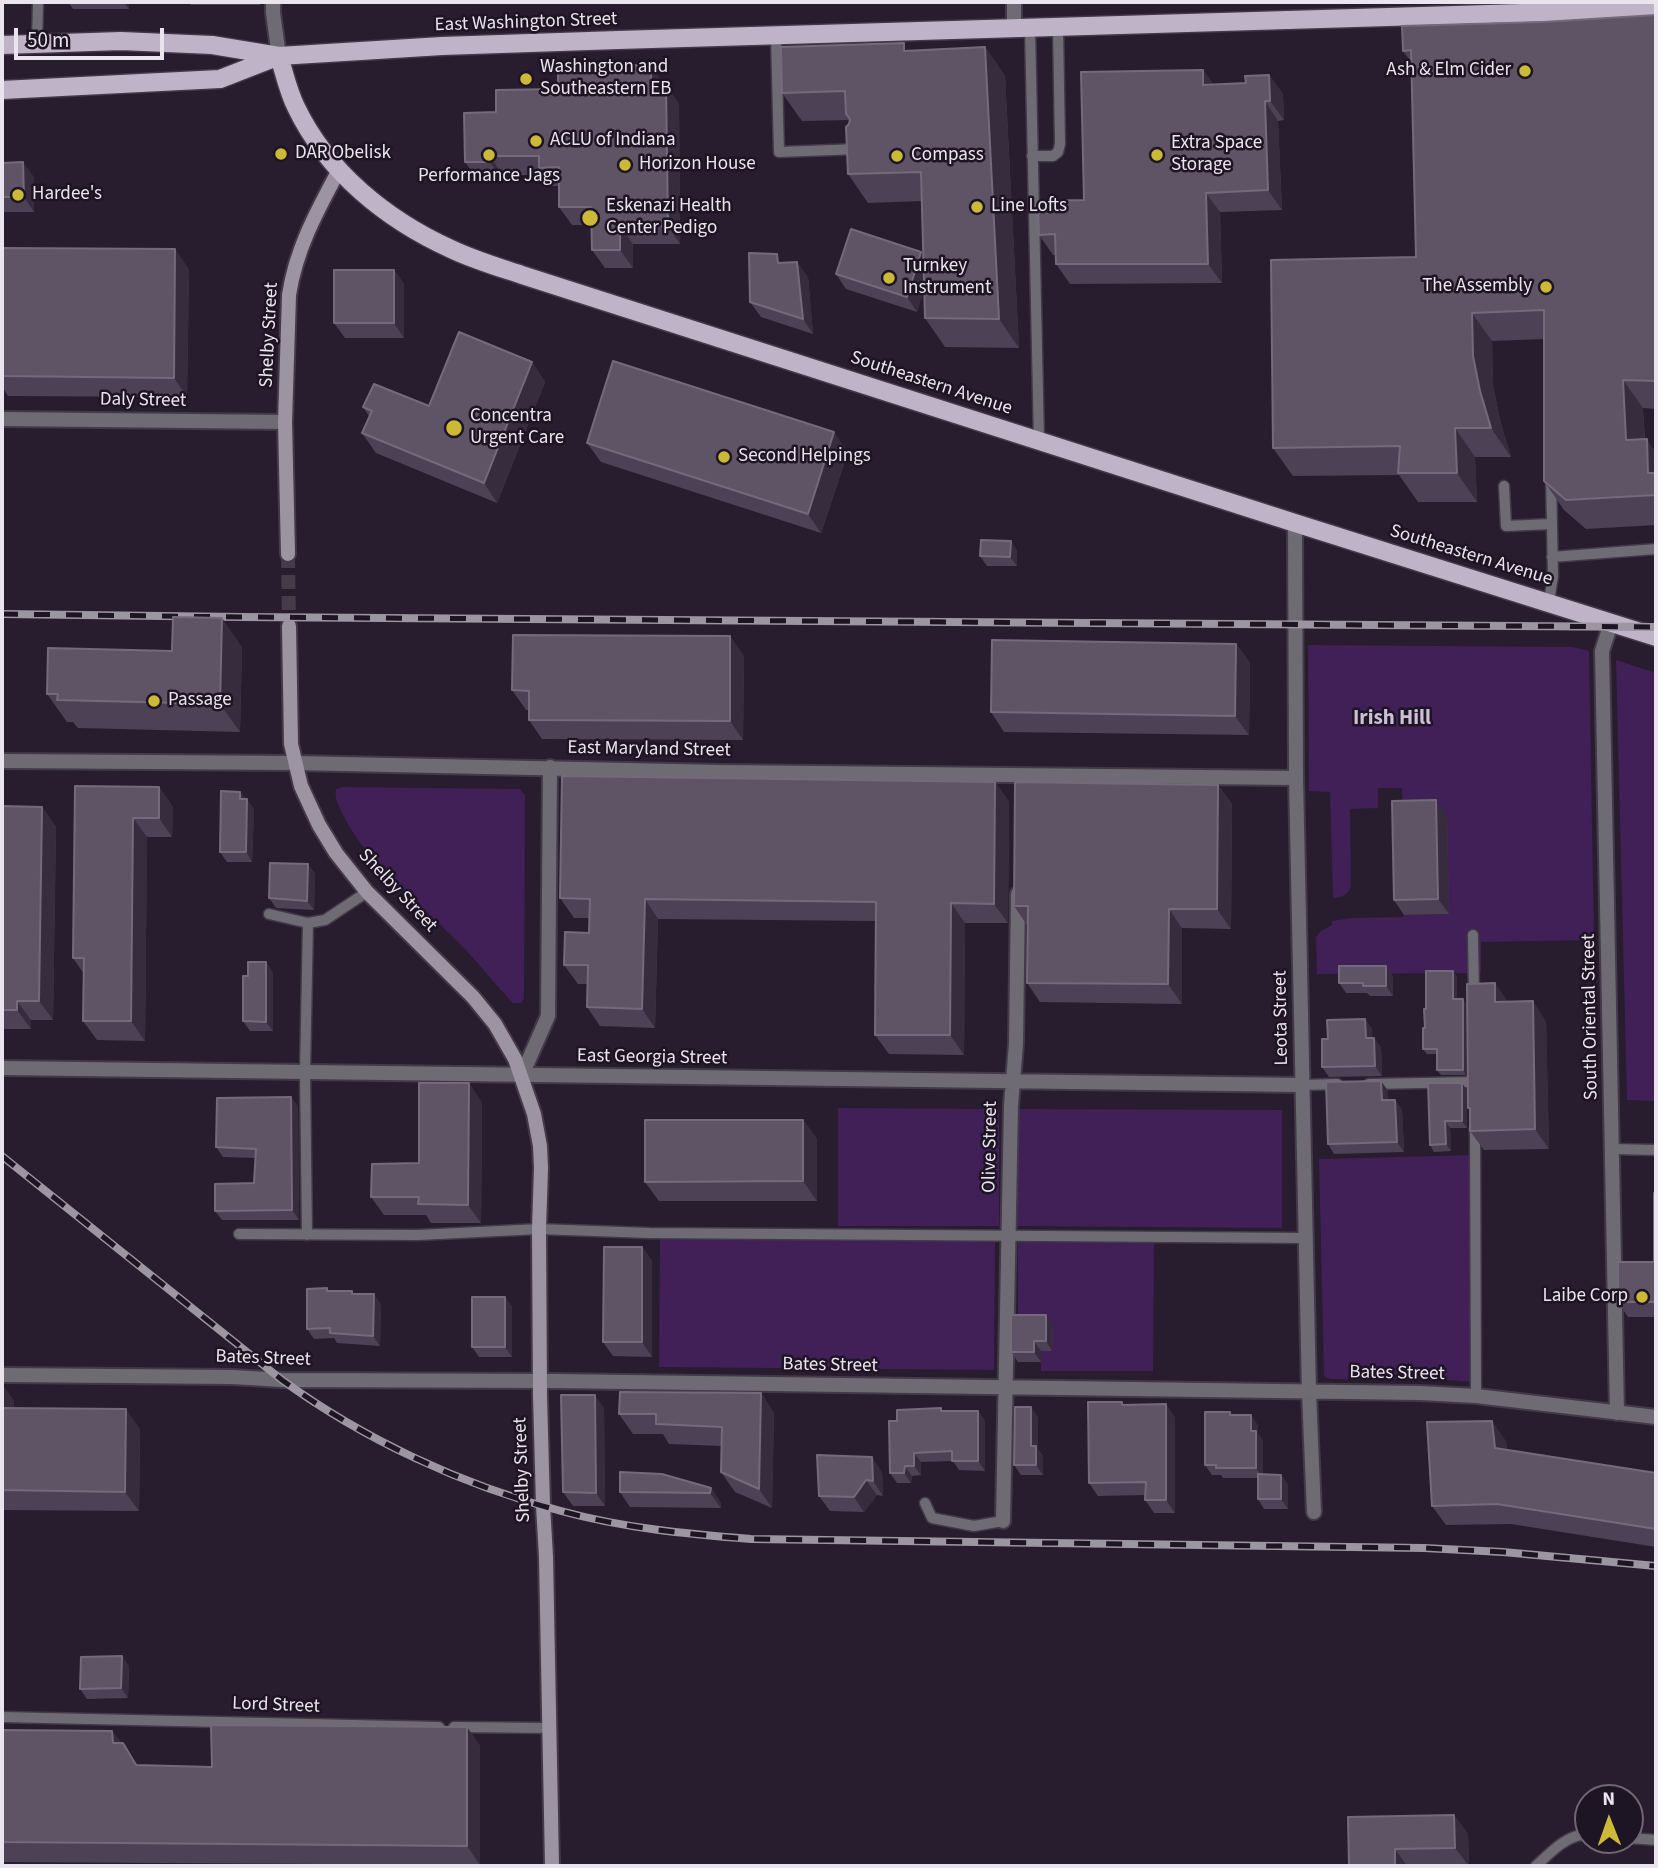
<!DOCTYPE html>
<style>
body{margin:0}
#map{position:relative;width:1658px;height:1868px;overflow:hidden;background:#271d2e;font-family:"Source Sans 3",sans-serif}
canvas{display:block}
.frame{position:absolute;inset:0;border:4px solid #eae4ef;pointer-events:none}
.north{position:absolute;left:1574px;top:1784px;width:70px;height:70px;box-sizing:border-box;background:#1d1424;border:2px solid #6f6775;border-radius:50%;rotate:359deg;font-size:19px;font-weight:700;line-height:28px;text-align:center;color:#eae4ef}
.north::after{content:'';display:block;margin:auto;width:24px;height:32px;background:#cdb938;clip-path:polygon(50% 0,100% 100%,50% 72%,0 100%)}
.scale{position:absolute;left:14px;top:28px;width:150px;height:32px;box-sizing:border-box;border:4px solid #eae4ef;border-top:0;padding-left:9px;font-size:21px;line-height:24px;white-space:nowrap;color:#eae4ef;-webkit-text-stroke:5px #1d1424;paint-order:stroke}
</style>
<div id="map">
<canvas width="1658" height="1868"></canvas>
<div class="frame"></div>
<div class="north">N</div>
<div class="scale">50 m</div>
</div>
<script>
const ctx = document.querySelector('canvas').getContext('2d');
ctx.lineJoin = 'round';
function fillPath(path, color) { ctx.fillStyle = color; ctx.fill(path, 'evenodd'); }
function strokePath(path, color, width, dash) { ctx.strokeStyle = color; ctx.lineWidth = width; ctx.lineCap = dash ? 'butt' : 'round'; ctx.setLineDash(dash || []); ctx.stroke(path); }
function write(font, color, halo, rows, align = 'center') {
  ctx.font = font + ' "Source Sans 3",sans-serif'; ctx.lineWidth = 5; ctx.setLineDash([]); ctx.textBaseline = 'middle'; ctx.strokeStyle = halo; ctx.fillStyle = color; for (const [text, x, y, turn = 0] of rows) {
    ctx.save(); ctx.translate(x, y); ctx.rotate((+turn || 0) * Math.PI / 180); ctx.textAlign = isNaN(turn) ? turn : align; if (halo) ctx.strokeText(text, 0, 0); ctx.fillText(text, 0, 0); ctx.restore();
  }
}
const green = new Path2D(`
 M1308,645L1573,647L1589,651L1594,940L1481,942V973L1317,974L1316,937L1321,931L1332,925V921L1352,918L1403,917L1404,915L1449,914L1402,816V788H1378V808L1350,809L1351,886C1348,895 1342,897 1333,898L1330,792L1309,791Z
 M1616,660L1656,673V1101L1627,1100Z
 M342,787L520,789L525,795L524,999L521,1003H513L510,1000C494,983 479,964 463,947C422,905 370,868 343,815C339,806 334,799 336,789Z
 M838,1108L999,1109V1226H838Z
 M1018,1109L1282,1110V1228L1018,1226Z
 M1475,1155L1476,1382L1431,1379H1330L1324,1376L1319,1159Z
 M660,1239L995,1241L994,1370L659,1367Z
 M1018,1239L1154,1240L1153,1371H1041V1351L1052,1350L1018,1324Z`);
const secondaryTunnel = new Path2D(`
 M288,554L289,626`);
const lane = new Path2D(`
 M1030,28L1039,441
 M776,36L779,152L859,149
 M37,43L38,2
 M1032,156H1053L1058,152L1060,144L1058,27
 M1504,486L1506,526L1551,524
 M1552,557L1656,549
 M1549,602L1553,576L1551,477
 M269,914L308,923L325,920L367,892
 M1473,935L1474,997
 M1369,1084L1475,1082
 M1302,1085L1337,1084
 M1475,1128L1476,1396
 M1612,1149L1656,1150
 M239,1234L418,1235L539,1229L649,1233L1306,1238
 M307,1235L305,1072L308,923
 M925,1503L932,1518L974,1526L1003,1521
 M2,1717L439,1727
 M454,1727L550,1728
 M1630,1838L1656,1840
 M1536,1866C1551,1852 1566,1835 1588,1834`);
const street = new Path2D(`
 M273,2V13L279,56
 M1014,2V29
 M2,419L285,422
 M1295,523L1296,778L1309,1393L1314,1512
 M1611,623L1602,651L1617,1413
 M2,761L295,763L721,772L1296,778
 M2,1068L1302,1085
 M522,1075L548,1016L550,767
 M2,1375L233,1377L282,1380L555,1381L1420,1393L1476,1396L1656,1417
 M1003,1521L1011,1105L1016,1044L1018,894`);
const secondary = new Path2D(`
 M288,554L285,422L289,295C296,249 317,211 339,170
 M289,626L291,744L301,786L319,825L336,853L367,892L473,997L495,1024L515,1059L534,1114L540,1146L541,1168L539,1229L540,1396L543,1505L546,1557L552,1866`);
const primary = new Path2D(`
 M2,45L121,41L212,45L279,56L442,46L618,40L1656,9
 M279,56C284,72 288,91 296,107C327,172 387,220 451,249C474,260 498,267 522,275L1295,523L1656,637
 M2,90L220,79L279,56`);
const rail = new Path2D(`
 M2,614L242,617L1656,627
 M2,1156L282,1380C365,1440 462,1485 561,1511C623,1528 687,1534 751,1539L1424,1548L1503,1552L1656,1566`);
const wall = new Path2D(`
 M68,2H129V9H73Z
 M189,2H264L260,3V5H191Z
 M1656,15V409L1643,408L1645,439L1656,453V525L1586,529L1564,510L1544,481V339L1492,341L1493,385L1500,420L1511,457H1475L1477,502H1418L1399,475L1293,476L1273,448L1416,257L1411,62L1403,51L1543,22Z
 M985,47L1005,76L1019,348L945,347L925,318L924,289L917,312L846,289L836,274L921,252L923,255L922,201L868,203L848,174L850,120L802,121L782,93L909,51Z
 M651,65L663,84V86H666L679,104L680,244H633V268H605L592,250L591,225H572L559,207V186H552L544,175H502V180H478L465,162L496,112L558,89Z
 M1203,70L1213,84L1246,83L1269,75L1283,94L1284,120L1278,121L1282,210L1220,212L1222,283L1070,284L1056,264V255H1053L1039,235L1084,200Z
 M2,163L34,177V212H2Z
 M2,248L189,269L187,397L8,396L2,387Z
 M394,270L404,284V338H345L334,323Z
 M808,277L813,334L761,317L750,302Z
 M532,362L545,382L497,503L376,453L362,433L369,416L363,407L429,406Z
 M587,443L848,452L821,533L601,462Z
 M1011,541L1017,551V566H987L980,556Z
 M1236,644L1250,663L1249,735L1004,732L991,712Z
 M242,647L240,732L78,728L73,722H67L47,694L172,651Z
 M744,656L743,740L542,739L529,720V710H526L512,690Z
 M995,782L1009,802L1008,923H965L964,1055L889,1054L875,1035L876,921L658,919L655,1028L600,1026L587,1007V984H578L564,965L589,933L590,918H574L560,898Z
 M1218,785L1232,804L1231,929L1182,928V1004L1040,1002L1027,983V925L1014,906Z
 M75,786L159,787L173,807L172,837H147L145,1041L97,1040L83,1021L84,974L73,958Z
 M240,792L254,809L252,862H227L220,852Z
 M2,806L42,807L56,827L53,1020H31V1029H2Z
 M1447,815L1449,914L1404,915L1394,900Z
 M308,864L315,874L314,910L276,908L269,898Z
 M273,972V1031H250L243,1021L248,976Z
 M1393,976V996H1370L1367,993H1346L1339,983Z
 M1457,976V999H1463L1466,1004V1075H1441L1437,1070V1054H1427L1423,1049L1426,1009Z
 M1508,1001L1546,1021L1549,1149L1484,1150L1470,1131V1110L1468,1108Z
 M1365,1019L1372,1029V1038H1374L1381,1048L1382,1076L1329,1077L1322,1067L1328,1039Z
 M1381,1081L1388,1091V1100L1402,1109L1404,1152L1334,1154L1328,1144Z
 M1467,1090V1128H1450L1451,1151L1434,1152L1430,1145Z
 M482,1102L481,1223H431L426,1215H384L371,1197L419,1163Z
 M298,1106L299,1220H222L215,1211L254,1183L255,1158L223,1157L216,1147Z
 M803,1120L817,1139V1201H659L645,1182Z
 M1656,1193V1317H1628L1618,1302L1654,1262Z
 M642,1247L652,1261V1357L613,1356L603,1342Z
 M327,1288L329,1291H352L354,1294L381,1304L380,1346L337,1343L334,1338L314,1339L307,1329Z
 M505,1297L512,1307V1357H479L472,1347Z
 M1053,1325L1052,1351H1041V1362H1018L1011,1352Z
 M2,1384L14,1401V1408L140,1429L139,1511L2,1510Z
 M761,1393L774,1413L772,1508L735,1492L721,1472L722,1446L669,1444L663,1434H633L619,1414Z
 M1122,1402L1124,1405L1175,1417V1513H1154L1145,1500V1495L1098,1496L1089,1483Z
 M604,1408L605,1506H573L563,1492Z
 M941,1408L943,1411H978L985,1421V1471L959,1470L953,1461L921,1462V1475L912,1476L911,1483H897L890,1473L897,1421Z
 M1230,1412L1233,1415L1258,1425V1434L1263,1441V1475H1281L1288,1485V1509H1264L1258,1499V1478H1223L1221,1475H1212L1205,1465Z
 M1038,1417V1449L1043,1456V1475H1021L1014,1465Z
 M1506,1441L1507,1450L1656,1473V1547L1511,1524L1446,1525L1432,1506Z
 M882,1472L883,1496L877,1495L864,1512L830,1511L819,1496Z
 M711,1488L721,1503V1508L630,1507L620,1492Z
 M122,1656L129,1666L128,1698L87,1699L80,1689Z
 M467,1727L480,1746V1865L2,1862V1730L112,1731L138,1765L212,1767Z
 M1454,1815L1468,1834L1469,1866H1349Z`);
const shadedWall = new Path2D(`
 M123,2H129V9Z
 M985,47L1005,76L1019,348L999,319Z
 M651,65L663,84V104L651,86Z
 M1203,70L1217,90L1203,85Z
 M1269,75L1283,94L1284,120L1270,101Z
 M666,86L679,104L680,244L668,226Z
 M1265,101L1278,121L1282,210L1268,190Z
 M490,156L502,175V180L490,162Z
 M23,162L34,177V212L24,197Z
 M1206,193L1220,212L1222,283L1208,264Z
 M620,226L633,244V268L620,250Z
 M175,249L189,269L187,397L174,378Z
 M921,252L932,267L917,312L907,297Z
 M797,262L808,277L813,334L803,319Z
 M394,270L404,284V338L394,323Z
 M1472,313L1492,341L1493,385L1500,420L1511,457L1491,428L1480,391L1473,356Z
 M532,362L545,382L497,503L484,483Z
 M1623,380L1643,408L1646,469L1626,440Z
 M1455,428L1475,457L1477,502L1457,473Z
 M834,432L848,452L821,533L808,514Z
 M1647,439L1656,453V488L1648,473Z
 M1011,541L1017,551V566L1010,557Z
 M222,618L242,647L240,732L220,704Z
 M730,636L744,656L743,740L730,721Z
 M1236,644L1250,663L1249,735L1235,716Z
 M995,782L1009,802L1008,923L994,904Z
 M1218,785L1232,804L1231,929L1217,909Z
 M159,787L173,807L172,837L159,818Z
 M240,792L254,809L252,862L246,852Z
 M1436,800L1447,815L1449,914L1438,899Z
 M42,807L56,827L53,1020L39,1001Z
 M133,818L147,837L145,1041L131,1021Z
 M308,864L315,874L314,910L307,901Z
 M645,899L658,919L655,1028L642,1009Z
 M951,903L965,923L964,1055L950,1035Z
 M1169,909L1182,928V1004L1168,984Z
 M266,962L273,972V1031L266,1022Z
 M1386,966L1393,976V996L1386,986Z
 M1453,971L1457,976V1004L1453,999Z
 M1495,983L1509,1003L1495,1002Z
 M1463,999L1466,1004V1075L1463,1070Z
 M17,1001L31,1020V1029L17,1010Z
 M1533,1001L1546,1021L1549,1149L1535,1129Z
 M1365,1019L1372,1029L1373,1048L1366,1038Z
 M1374,1038L1381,1048L1382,1076L1375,1066Z
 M1381,1081L1388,1091L1389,1110L1382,1100Z
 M469,1083L482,1102L481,1223L468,1205Z
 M1462,1083L1467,1090V1128L1462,1121Z
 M291,1097L298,1106L299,1220L292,1210Z
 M1395,1100L1402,1109L1404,1152L1397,1142Z
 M803,1120L817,1139V1201L803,1181Z
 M1445,1121L1450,1128L1451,1151L1446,1144Z
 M642,1247L652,1261V1357L642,1342Z
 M374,1294L381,1304L380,1346L373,1336Z
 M505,1297L512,1307V1357L505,1347Z
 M1046,1315L1053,1325L1052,1351L1046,1341Z
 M1034,1341L1041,1351V1362L1034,1352Z
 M2,1384L14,1401L13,1427L2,1411Z
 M761,1393L774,1413L772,1508L759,1489Z
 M595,1395L604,1408L605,1506L596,1493Z
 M1166,1404L1175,1417V1513L1166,1500Z
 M1031,1407L1038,1417V1449L1043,1456V1475L1036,1465L1031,1446Z
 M126,1409L140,1429L139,1511L125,1492Z
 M978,1411L985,1421V1471L978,1461Z
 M1251,1415L1258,1425V1434L1263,1441V1478L1256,1468L1251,1431Z
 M1492,1421L1506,1441L1509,1467L1495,1448Z
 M914,1453L921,1462V1475L914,1466Z
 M872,1457L882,1472L883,1496L873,1481Z
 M905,1466L912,1476L911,1483L904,1473Z
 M1281,1475L1288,1485V1509L1281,1499Z
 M866,1480L877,1495L864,1512L854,1497Z
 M711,1488L721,1503V1508L710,1493Z
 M122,1656L129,1666L128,1698L121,1688Z
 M467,1727L480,1746V1865L467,1846Z
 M112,1731L126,1750L113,1743Z
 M1454,1815L1468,1834L1469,1866L1455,1848Z
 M1395,1849L1407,1866H1395Z`);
const building = new Path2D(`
 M1656,15V381L1623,380L1626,440L1647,439L1648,473H1656V495L1566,500L1544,481V310L1472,313L1473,356L1480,391L1491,428H1455L1457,473H1398L1400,446L1273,448L1271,260L1416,257L1411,50L1403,51L1402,26L1543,22Z
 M904,43V51L985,47L999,319L925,318L921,172L848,174L846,127L849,124L850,119L846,114L845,91L782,93L781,47Z
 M651,65V86H666L668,226H620V250H592L591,207H559V167L539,168V156H490V162H465L464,113L496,112V90L558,89V66Z
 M1203,70V85L1246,83L1245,76L1269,75L1270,101H1265L1268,190L1206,193L1208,264H1056L1055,234L1039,235L1038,201L1084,200L1081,72Z
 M23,162L24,197H2V163Z
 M851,229L921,252L907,297L836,274Z
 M2,248L175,249L174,378L2,376Z
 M749,253L777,254L778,263L797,262L803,319L750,302Z
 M334,270H394V323H334Z
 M459,332L532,362L484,483L362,433L372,411L363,407L374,384L429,406Z
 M613,361L834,432L808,514L587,443Z
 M981,540L1011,541L1010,557L980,556Z
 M173,617L222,618L220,704L57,700L58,694H47L48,648L172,651Z
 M513,635L730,636V721L529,720V691L512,690Z
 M992,640L1236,644L1235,716L991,712Z
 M562,776L995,782L994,904L951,903L950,1035H875L876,902L645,899L642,1009L587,1007L588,965H564L565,932L589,933L590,899L560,898Z
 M1015,782L1218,785L1217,909H1169L1168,984L1027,983L1028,906H1014Z
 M75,786L159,787V818H133L131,1021H83L84,958H73Z
 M221,791L240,792V799H247L246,852H220Z
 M1436,800L1438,899L1394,900L1392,801Z
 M2,806L42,807L39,1001H17V1010H2Z
 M270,863L308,864L307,901L269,898Z
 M248,962H266V1022L243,1021V976H248Z
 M1339,966H1386V986H1363V983H1339Z
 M1426,971H1453V999H1463V1070H1437V1049H1423V1028H1425L1424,1009H1426Z
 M1495,983V1002L1533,1001L1535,1129L1470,1131V1108H1468L1467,984Z
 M1365,1019L1366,1038H1374L1375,1066L1322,1067V1039H1328L1327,1020Z
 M1381,1081L1382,1100H1395L1397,1142L1328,1144L1326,1082Z
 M419,1083H469L468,1205L418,1204L419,1197H371L372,1164L419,1163Z
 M1428,1083H1462V1121H1445L1446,1144L1430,1145Z
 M291,1097L292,1210L215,1211V1184L254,1183L256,1149L216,1147L217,1098Z
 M645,1120H803V1181L645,1182Z
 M1654,1193H1656V1302H1618V1262H1654Z
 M604,1247H642V1342H603Z
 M327,1288V1291H352V1294H374L373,1336L330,1333V1328L307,1329V1289Z
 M472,1297H505V1347H472Z
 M1011,1315H1046V1341H1034V1352H1011Z
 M620,1392L761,1393L759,1489L721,1472L722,1427L656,1424V1414H619Z
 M561,1395H595L596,1493L563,1492Z
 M1088,1402H1122V1405L1166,1404V1500H1145L1146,1482L1089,1483Z
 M1015,1407H1031V1446H1036V1465H1014Z
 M2,1408L126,1409L125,1492L2,1490Z
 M941,1408V1411H978V1461H952V1451L914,1453V1466H905L904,1473H890L889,1421H897V1410Z
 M1205,1412H1230V1415H1251V1431H1256V1468H1216V1465H1205Z
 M1492,1421L1495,1448L1656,1473V1529L1497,1504L1432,1506L1427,1422Z
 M817,1455L872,1457L873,1481L866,1480L854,1497L819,1496Z
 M620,1472L662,1474L711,1488L710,1493L620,1492Z
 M1258,1474L1281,1475V1499H1258Z
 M122,1656L121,1688L80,1689L81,1657Z
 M211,1725L467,1727V1846L2,1842V1730L112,1731L113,1743H123L136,1765L212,1767Z
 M1454,1815L1455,1848L1395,1849V1866H1349L1348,1817Z`);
const markers = [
 [1525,71,7,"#cdb938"],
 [526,79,7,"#cdb938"],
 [536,141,7,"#cdb938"],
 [281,154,7,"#cdb938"],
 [489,155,7,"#cdb938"],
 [1157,155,7,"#cdb938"],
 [897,156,7,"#cdb938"],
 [625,165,7,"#cdb938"],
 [18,195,7,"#cdb938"],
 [977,207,7,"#cdb938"],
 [590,218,9,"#cdb938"],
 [889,278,7,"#cdb938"],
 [1546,287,7,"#cdb938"],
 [454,428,9,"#cdb938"],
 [724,457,7,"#cdb938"],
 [154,701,7,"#cdb938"],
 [1642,1297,7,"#cdb938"]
];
const streetNames = [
 ["East Washington Street",526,23,-2],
 ["Shelby Street",270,335,-87],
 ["Southeastern Avenue",931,384,18],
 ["Daly Street",143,401,1],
 ["Southeastern Avenue",1471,556,17],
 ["East Maryland Street",649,750,1],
 ["Shelby Street",397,891,47],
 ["South Oriental Street",1591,1017,-91],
 ["Leota Street",1282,1018,-91],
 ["East Georgia Street",652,1058,1],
 ["Olive Street",991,1147,-89],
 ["Bates Street",263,1359,2],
 ["Bates Street",830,1366,1],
 ["Bates Street",1397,1374,1],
 ["Shelby Street",523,1470,-92],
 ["Lord Street",276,1706,2]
];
const poiNames = [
 ["Washington and",540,68],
 ["Southeastern EB",540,90],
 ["Ash & Elm Cider",1511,71,"right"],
 ["ACLU of Indiana",550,141],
 ["Extra Space",1171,144],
 ["Storage",1171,166],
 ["DAR Obelisk",295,154],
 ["Compass",911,156],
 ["Horizon House",639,165],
 ["Performance Jags",489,177,"center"],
 ["Hardee's",32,195],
 ["Eskenazi Health",606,207],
 ["Center Pedigo",606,229],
 ["Line Lofts",991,207],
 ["Turnkey",903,267],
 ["Instrument",903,289],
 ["The Assembly",1532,287,"right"],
 ["Concentra",470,417],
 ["Urgent Care",470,439],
 ["Second Helpings",738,457],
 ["Passage",168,701],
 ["Laibe Corp",1628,1297,"right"]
];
const neighbourhoodNames = [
 ["Irish Hill",1392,719]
];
fillPath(green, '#411f57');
strokePath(secondaryTunnel, '#443b4b', 14, [14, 7]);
strokePath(lane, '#423949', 13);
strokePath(street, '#423949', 18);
strokePath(secondary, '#423949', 18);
strokePath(primary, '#423949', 21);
strokePath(lane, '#6f6b74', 10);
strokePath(street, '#6f6b74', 14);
strokePath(secondary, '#9c94a3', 14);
strokePath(primary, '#bfb4c7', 18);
strokePath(rail, '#9c95a2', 8);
strokePath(rail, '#1d1424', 5, [16]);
fillPath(wall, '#4d4255');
fillPath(shadedWall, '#372c3e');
fillPath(building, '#5e5465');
strokePath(building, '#746a7b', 2);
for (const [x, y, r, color] of markers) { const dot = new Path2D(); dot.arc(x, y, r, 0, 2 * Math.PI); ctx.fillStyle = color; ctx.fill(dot); strokePath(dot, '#1d1424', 2.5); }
write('19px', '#eae4ef', '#1d1424', streetNames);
write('19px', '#eae4ef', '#1d1424', poiNames, 'left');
write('bold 21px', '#ccc0d6', '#1d1424', neighbourhoodNames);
</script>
